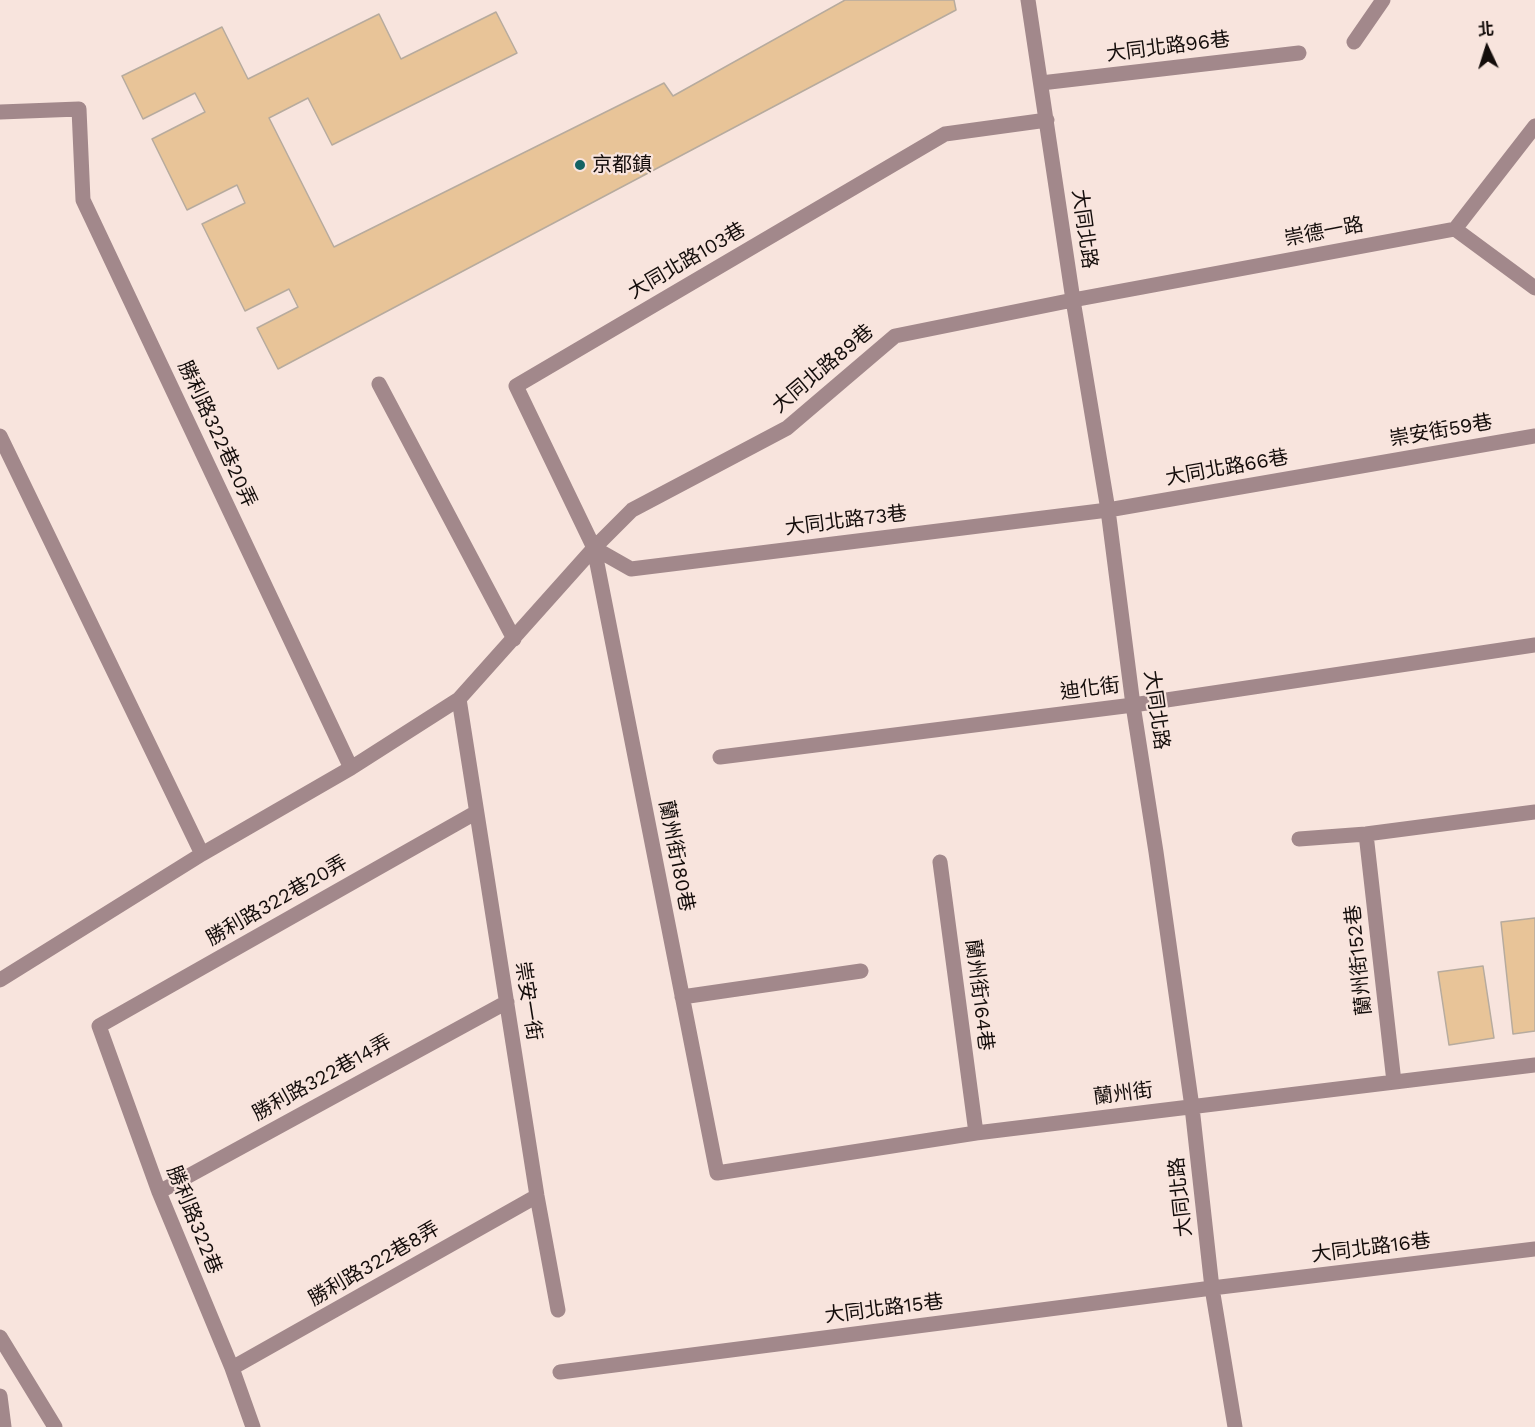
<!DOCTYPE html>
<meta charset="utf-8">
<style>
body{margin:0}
#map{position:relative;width:1535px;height:1427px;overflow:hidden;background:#f8e4dd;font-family:"Work Sans","Noto Sans TC",sans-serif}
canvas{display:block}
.north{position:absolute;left:1457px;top:18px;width:60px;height:60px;-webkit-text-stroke:4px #f8e4dd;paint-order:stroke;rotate:356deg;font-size:16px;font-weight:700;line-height:24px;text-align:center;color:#140d0b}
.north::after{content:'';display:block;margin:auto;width:21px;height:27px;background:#140d0b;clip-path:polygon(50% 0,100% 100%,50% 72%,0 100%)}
</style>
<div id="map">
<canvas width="1535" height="1427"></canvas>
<div class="north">北</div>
</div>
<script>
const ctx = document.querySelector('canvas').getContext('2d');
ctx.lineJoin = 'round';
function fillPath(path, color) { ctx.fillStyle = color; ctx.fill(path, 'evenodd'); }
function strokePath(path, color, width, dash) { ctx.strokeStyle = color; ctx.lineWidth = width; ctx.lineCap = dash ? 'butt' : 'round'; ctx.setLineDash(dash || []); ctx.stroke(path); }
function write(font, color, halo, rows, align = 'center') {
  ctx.font = font + ' "Work Sans","Noto Sans TC",sans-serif'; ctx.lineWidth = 4.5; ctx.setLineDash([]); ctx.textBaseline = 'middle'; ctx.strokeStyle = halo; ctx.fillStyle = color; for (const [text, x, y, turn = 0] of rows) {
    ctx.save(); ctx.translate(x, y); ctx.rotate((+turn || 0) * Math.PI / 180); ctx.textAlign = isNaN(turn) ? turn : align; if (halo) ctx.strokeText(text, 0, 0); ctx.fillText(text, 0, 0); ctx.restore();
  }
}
const building = new Path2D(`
 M845,0H954L956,10L278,369L257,328L298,307L289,289L245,311L202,224L245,203L237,185L187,210L152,139L205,112L195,93L143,119L122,76L222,27L248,79L379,14L401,59L496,12L517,53L332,145L308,98L269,118L334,247L664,83L673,96Z
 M1535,918V1031L1513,1034L1501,922Z
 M1483,966L1494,1038L1449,1045L1438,972Z`);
const minor = new Path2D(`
 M1028,0L1073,300L1108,510L1133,705L1156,852L1192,1107L1212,1288L1235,1427
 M1354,42L1383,0
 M1041,83L1299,53
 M0,112L79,109L83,200L351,768
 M1047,120L945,134L516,386L594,548L717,1173L976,1133L1535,1065
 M1455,229L1535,288
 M379,384L514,639
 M0,436L202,854
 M594,548L631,569L1108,510L1535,436
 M459,699L537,1196L558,1310
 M720,757L1133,705L1535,645
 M1366,834L1394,1082
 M1299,839L1366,834L1535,812
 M940,862L976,1133
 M0,980L202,854L351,768L459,699L594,548L632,510L787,428L895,336L1073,300L1455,229L1535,126
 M682,997L861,971
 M159,1192L507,1002
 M0,1337L55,1427
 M232,1368L537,1196
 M560,1372L1212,1288L1535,1249
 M0,1396L4,1427
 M253,1427L232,1368L159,1192L99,1026L475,813`);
const markers = [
 [580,165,6,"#126263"]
];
const streetNames = [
 ["大同北路96巷",1168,47,-7],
 ["大同北路",1084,229,82],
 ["崇德一路",1324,232,-11],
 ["大同北路103巷",687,261,-30],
 ["大同北路89巷",823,369,-40],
 ["崇安街59巷",1441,431,-10],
 ["勝利路322巷20弄",217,434,65],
 ["大同北路66巷",1227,468,-10],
 ["大同北路73巷",846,521,-7],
 ["迪化街",1090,689,-7],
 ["大同北路",1156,710,82],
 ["蘭州街180巷",676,856,79],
 ["勝利路322巷20弄",277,901,-30],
 ["蘭州街152巷",1359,960,-96],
 ["蘭州街164巷",979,995,83],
 ["崇安一街",528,1001,81],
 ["勝利路322巷14弄",322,1078,-29],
 ["蘭州街",1123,1094,-7],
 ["大同北路",1181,1197,-96],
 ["勝利路322巷",194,1220,68],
 ["大同北路16巷",1371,1248,-7],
 ["勝利路322巷8弄",374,1264,-30],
 ["大同北路15巷",884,1309,-7]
];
const poiNames = [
 ["京都鎮",592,165]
];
fillPath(building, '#e8c498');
strokePath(building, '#b7ab9e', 1.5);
strokePath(minor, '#a2888b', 15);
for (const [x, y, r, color] of markers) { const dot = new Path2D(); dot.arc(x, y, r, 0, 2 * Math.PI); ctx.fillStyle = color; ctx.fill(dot); strokePath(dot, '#f8e4dd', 2); }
write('20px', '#140d0b', '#f8e4dd', streetNames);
write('20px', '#140d0b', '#f8e4dd', poiNames, 'left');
</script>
